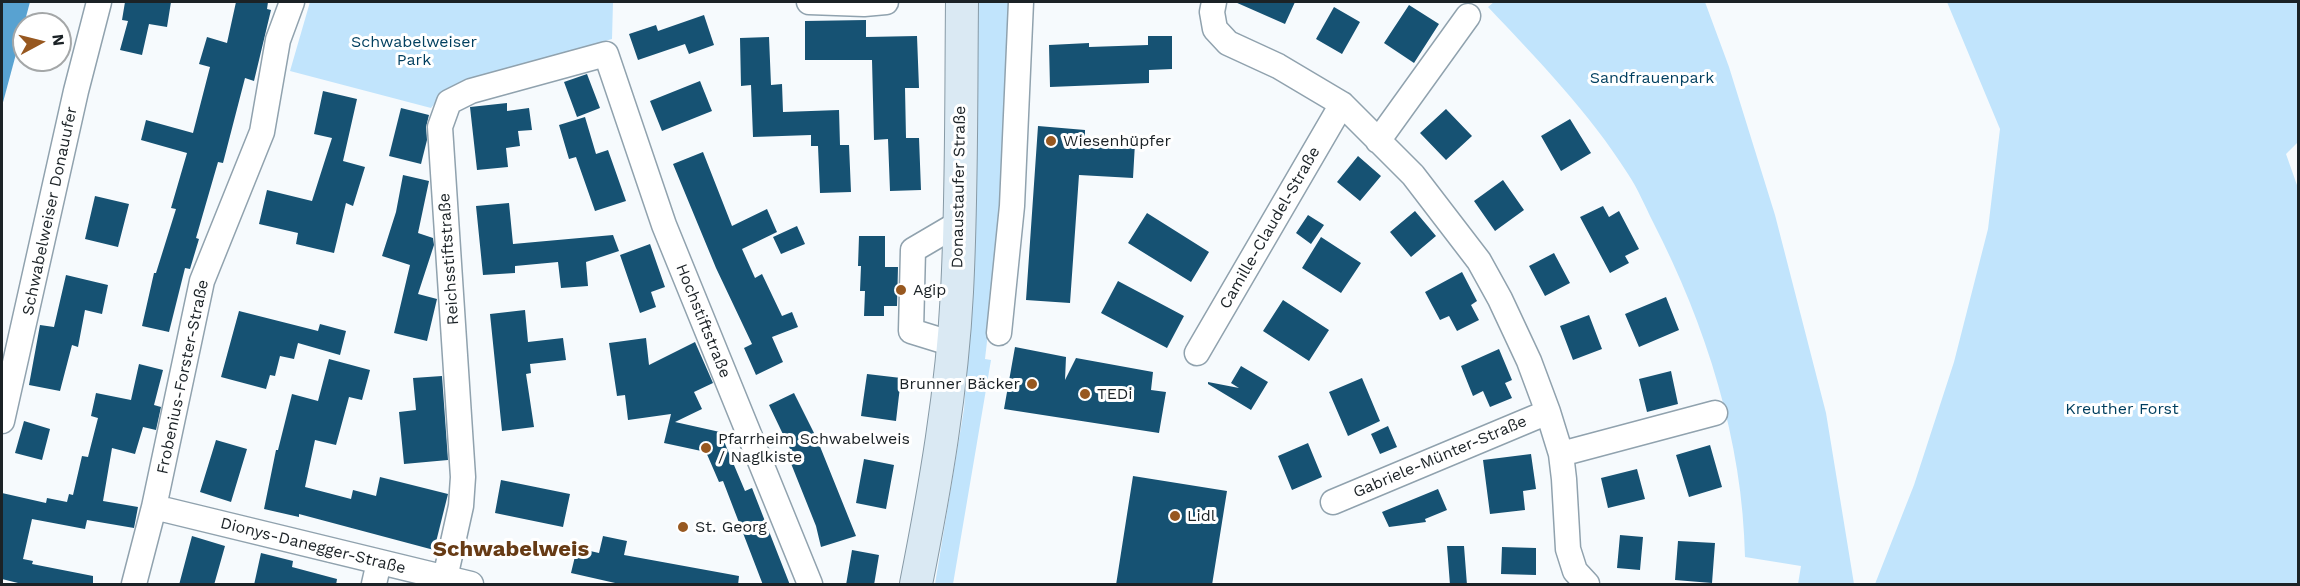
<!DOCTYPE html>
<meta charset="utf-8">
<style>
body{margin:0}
#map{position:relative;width:2300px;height:586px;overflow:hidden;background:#f6fafd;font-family:"Work Sans",sans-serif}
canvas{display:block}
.frame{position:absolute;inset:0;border:3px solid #1b2226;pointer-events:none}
.north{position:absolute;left:12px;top:12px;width:60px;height:60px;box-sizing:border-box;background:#fff;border:2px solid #a4a7a8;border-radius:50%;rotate:83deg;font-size:16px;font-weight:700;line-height:24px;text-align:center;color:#1b2226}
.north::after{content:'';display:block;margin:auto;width:21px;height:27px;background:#975820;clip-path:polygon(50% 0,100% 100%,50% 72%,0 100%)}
</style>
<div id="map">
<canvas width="2300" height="586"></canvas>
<div class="frame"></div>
<div class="north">N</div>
</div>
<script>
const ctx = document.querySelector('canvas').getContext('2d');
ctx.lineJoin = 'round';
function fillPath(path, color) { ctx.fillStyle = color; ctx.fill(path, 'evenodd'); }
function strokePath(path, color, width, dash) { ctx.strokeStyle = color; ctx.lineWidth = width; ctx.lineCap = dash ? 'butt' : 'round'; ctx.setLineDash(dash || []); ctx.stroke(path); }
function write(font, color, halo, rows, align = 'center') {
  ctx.font = font + ' "Work Sans",sans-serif'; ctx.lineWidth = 6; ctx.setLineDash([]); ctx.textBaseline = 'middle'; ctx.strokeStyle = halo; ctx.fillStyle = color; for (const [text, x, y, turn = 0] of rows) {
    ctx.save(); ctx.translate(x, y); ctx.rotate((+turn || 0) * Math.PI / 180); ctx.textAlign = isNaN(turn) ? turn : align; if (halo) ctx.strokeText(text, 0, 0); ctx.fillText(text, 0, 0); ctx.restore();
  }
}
const green = new Path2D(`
 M310,2H613L612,39L472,78C455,86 443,93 431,108L290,71Z
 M977,2H1009C1005,121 1000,240 985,359L991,360L953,584H935L964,409L970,328Z
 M1494,2H1705L1729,67L1775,215L1826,413L1854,584H1798L1801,566L1745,557C1743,441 1706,325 1653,222C1645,206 1638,189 1628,174C1589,112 1538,60 1488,7Z
 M1947,2H2298V142L2286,154L2298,188V584H1875L1914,485L1954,362L1988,229L2000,129Z`);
const water = new Path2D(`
 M2,2H30L2,106Z`);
const building = new Path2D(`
 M125,2H171L167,27L149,24L142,55L120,50L128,21L122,20Z
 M236,2H268L267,9L271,10L254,81L245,78L223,163L218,162L196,238L199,239L190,269L185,268L169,332L142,326L154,273H156L176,209L171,208L187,153L141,140L146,120L193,133L210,67L199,64L207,37L227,43Z
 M1235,2H1295L1285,24Z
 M1409,5L1439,24L1414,63L1384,43Z
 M1334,7L1360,22L1342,54L1316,39Z
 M704,15L714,45L689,54L685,44L638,60L629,34L656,25L658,31Z
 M866,20V37L917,36L919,88H905L906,138H919L921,190L890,191L888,139L874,140L872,60H805V21Z
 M1148,36H1172V69L1149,70V83L1050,87L1049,45L1089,43V47L1148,45Z
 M769,37L771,85L782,84L783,112L839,110L840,145H849L851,192L820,193L818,146H811V135L753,137L751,85L741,86L740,38Z
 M587,74L600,108L577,117L564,82Z
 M700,81L712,111L662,131L650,101Z
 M323,91L357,99L343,161L365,167L353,206L346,203L334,253L296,244L298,233L259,224L267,190L312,201L332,138L314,134Z
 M507,103V111L529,108L532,130L518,131L520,146L506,148L508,167L477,170L470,107Z
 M401,108L429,115L426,127L427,140L421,164L389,156Z
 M1446,109L1472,136L1446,160L1420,133Z
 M585,117L596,154L608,150L626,201L595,211L576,157L569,159L559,125Z
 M1570,119L1591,153L1561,171L1541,136Z
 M1038,126L1085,130V140L1135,143L1133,178L1079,175L1070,303L1026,300Z
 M703,152L732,226L767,209L777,232L742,249L755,278L762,274L782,316L792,312L798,327L772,337L783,362L756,375L744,348L752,344L716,268L673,164Z
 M1358,156L1381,176L1360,201L1337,182Z
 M403,175L429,181L418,233L433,238L434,245L418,294L437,299L427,341L394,333L410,265L382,256L396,212Z
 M1503,180L1524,210L1495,231L1474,201Z
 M95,196L129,204L118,247L85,239Z
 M509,203L513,244L613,235L619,251L586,262L588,286L561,288L558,262L515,266V273L483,275L476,206Z
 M1603,206L1609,217L1619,211L1639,249L1625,256L1629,263L1610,273L1580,217Z
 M1415,211L1436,236L1411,257L1390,232Z
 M1147,213L1209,252L1191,282L1128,243Z
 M1308,215L1324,225L1311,244L1296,233Z
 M797,226L805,244L781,254L773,237Z
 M859,236H885V267H898L897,306H884V316H864L865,291H860L861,266H858Z
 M1321,237L1361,263L1341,293L1302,268Z
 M650,244L665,287L651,292L656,307L640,313L620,255Z
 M1554,253L1570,283L1545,296L1529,266Z
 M1462,272L1477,301L1471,305L1479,320L1457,331L1449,316L1440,320L1425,292Z
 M66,275L108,285L102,314L85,310L78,347L72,345L60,391L29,385L40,325L54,327Z
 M1118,281L1184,316L1167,348L1101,313Z
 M1666,297L1679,330L1639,347L1625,314Z
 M1283,300L1329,330L1309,361L1263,331Z
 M525,310L528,342L563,338L566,360L530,364L531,373L526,374L534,427L502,431L490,314Z
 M239,311L318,331L320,324L346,331L340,355L298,343L294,359L280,356L275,376L270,375L266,389L221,377Z
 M1589,315L1602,349L1573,360L1560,326Z
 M646,338L649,365L695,342L713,383L694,392L702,409L675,422L720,432L745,491L752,488L790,585H763L723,481L719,482L706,452L664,443L671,414L628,420L625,395L617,396L609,343Z
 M1015,347L1066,357L1065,380L1076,358L1153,372L1151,390L1166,392L1159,433L1004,409Z
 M1499,349L1512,380L1505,383L1512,398L1490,407L1483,391L1473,396L1461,366Z
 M329,359L370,370L362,400L349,397L336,445L315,440L305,487L351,499L353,490L376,496L380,477L448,494L434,550L299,514V517L264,509L276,450H278L292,394L318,401Z
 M139,364L163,370L154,405L161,407L156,430L143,427L135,454L112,448L103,501L138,507L134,528L87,520L85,529L32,519L23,559L33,561L32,564L93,576V585H26L2,579V493L46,503L47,498L67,502L69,494L73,495L82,456L88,457L98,418L91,416L96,393L131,400Z
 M1241,366L1268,382L1251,410L1208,384V382L1239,388L1231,383Z
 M1671,371L1678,404L1647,412L1639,379Z
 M867,374L901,378L896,421L861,416Z
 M442,376L448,460L404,464L399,412L416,410L413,378Z
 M1362,378L1380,421L1348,436L1329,392Z
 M794,393L817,439L856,536L821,547L816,526L786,451L790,449L769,405Z
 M24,421L50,429L42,460L15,453Z
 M1388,426L1397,447L1380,454L1371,434Z
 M216,440L247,449L231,502L200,492Z
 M1308,443L1322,477L1292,490L1278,456Z
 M1710,445L1722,487L1689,497L1676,455Z
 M1531,454L1536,489L1523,491L1525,510L1490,514L1483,460Z
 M864,459L894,465L886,509L856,503Z
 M1637,469L1645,499L1608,508L1601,478Z
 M1133,476L1227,491L1212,585H1116Z
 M501,480L570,494L563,527L495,513Z
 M1438,489L1447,510L1425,519L1426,522L1389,527L1382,512Z
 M1620,535L1643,537L1640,570L1617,568Z
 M192,536L225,546L214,585H179Z
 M603,536L627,541L624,555L739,576L738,585H624L571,573L577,548L599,553Z
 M1678,541L1715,543L1712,583L1675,580Z
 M1447,546H1464L1467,585H1450Z
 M1502,547L1536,548V575L1501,574Z
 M852,550L879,555L874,585H846Z
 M261,553L293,561L292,567L337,579L336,585H254Z`);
const minor = new Path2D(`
 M809,2L864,4L886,2
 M1214,2L1212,12L1215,29L1228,43L1278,66L1342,104L1413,175L1479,261L1500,299L1529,361L1548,412L1561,454L1564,479L1568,549L1575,571L1587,584
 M1378,141L1468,16
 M999,333L1012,206L1021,2
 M953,344L911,331L913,250L959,223
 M1197,353L1342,104
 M2,421L76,91L99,2
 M1561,454L1715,413
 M1333,502L1548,412
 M154,507L471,584
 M445,578L461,506L463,477L440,127L449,102L471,91L606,54L664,225L810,584
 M134,584L154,507L202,281L262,132L278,40L292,2
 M374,584L379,562`);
const major = new Path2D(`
 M916,584C935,488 952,391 957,292C962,196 961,98 962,2`);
const markers = [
 [1051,141,6,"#975820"],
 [901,290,6,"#975820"],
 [1032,384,6,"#975820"],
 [1085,394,6,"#975820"],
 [706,448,6,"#975820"],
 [1175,516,6,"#975820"],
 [683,527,6,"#975820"]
];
const parkNames = [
 ["Schwabelweiser",414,42],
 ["Park",414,60],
 ["Sandfrauenpark",1652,78],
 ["Kreuther Forst",2122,409]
];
const poiNames = [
 ["Wiesenhüpfer",1063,141],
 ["Agip",913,290],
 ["Brunner Bäcker",1020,384,"right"],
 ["TEDi",1097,394],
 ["Pfarrheim Schwabelweis",718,439],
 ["/ Naglkiste",718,457],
 ["Lidl",1187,516],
 ["St. Georg",695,527]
];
const streetNames = [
 ["Donaustaufer Straße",959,187,-89],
 ["Schwabelweiser Donauufer",50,211,-78],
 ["Camille-Claudel-Straße",1270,228,-60],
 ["Reichsstiftstraße",449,259,-94],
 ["Hochstiftstraße",703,321,68],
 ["Frobenius-Forster-Straße",183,377,-78],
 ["Gabriele-Münter-Straße",1440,457,-23],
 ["Dionys-Danegger-Straße",313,546,14]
];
const districtNames = [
 ["Schwabelweis",511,550]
];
fillPath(green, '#c1e4fc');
fillPath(water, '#58a2d1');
fillPath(building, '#165273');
strokePath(minor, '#90a2ae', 27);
strokePath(major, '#879aa6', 34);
strokePath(minor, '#fff', 24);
strokePath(major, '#dae9f3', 32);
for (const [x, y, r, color] of markers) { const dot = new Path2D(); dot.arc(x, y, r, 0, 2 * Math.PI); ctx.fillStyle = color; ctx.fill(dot); strokePath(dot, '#fff', 2); }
write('16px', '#003f5f', '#fff', parkNames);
write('16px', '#1b2226', '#fff', poiNames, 'left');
write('16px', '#1b2226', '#fff', streetNames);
write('bold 22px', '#673b15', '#fff', districtNames);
</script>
